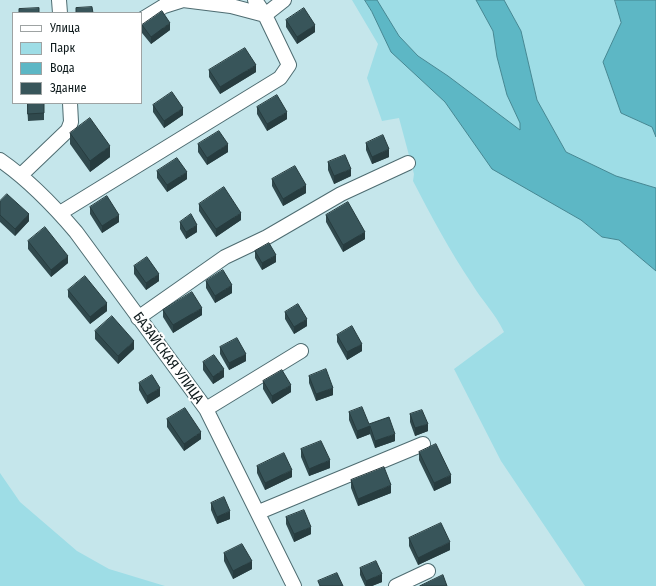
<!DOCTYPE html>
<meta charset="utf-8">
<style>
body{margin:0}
#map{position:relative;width:656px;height:586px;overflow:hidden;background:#c5e6eb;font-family:"Fira Sans Condensed",sans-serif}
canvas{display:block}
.legend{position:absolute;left:12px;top:12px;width:130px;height:92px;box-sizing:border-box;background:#fff;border:1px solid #9ea3a3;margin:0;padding:5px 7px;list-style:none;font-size:12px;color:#0c181a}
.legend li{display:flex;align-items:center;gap:8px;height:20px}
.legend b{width:20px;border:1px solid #9ea3a3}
</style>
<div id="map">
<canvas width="656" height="586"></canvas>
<ul class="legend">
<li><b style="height:5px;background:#fff"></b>Улица</li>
<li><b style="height:11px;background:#9edde6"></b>Парк</li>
<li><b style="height:11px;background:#5db7c5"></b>Вода</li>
<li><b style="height:11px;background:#38555a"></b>Здание</li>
</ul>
</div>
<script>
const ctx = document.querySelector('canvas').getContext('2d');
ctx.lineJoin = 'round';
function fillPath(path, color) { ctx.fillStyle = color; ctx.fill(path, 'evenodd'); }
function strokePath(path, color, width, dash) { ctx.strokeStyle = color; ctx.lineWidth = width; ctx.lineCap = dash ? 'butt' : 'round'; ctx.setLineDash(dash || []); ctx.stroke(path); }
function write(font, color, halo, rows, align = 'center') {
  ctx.font = font + ' "Fira Sans Condensed",sans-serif'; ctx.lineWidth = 4; ctx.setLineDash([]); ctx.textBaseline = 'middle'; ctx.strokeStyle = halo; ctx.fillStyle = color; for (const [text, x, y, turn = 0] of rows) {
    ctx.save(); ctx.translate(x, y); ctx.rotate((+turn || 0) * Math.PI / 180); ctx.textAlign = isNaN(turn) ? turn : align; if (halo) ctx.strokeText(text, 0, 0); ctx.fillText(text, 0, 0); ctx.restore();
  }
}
const green = new Path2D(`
 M352,0H365L372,12L391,52L445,102L492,168L581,220L602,237L619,240L656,271V586H585L501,461L454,369L504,332C495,313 483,302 472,284C450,251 431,216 413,181L414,174L399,118L382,121L367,78L378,44Z
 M377,0H476L493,31L497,57L507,95L520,123V130L448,76L418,56L399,36Z
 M504,0H615L621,23L603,63L621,113L652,127L656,137V188L616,176L566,152L537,100L521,31Z
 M0,473L20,502L77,551L109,569L165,586H0Z`);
const water = new Path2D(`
 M365,0H377L399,36L418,56L448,76L520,130V123L507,95L497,57L493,31L476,0H504L521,31L537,100L566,152L616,176L656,188V271L619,240L602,237L581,220L492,169L445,102L391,52L372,12Z
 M615,0H656V137L652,127L621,113L603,62L621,23Z`);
const street = new Path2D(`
 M59,0L60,13
 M183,0L231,6L265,15L284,0
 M141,20L164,6L183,0
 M0,160C29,180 53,205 76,232L206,409L294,586
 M21,175L68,130L71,122L70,103
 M60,213L280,78L289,65L265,15L255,0
 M138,318L225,257L267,237L341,194L408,163
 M206,409L301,351
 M259,512L423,444
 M396,586L428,571`);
const wall = new Path2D(`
 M286,20L315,32L297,44L286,27Z
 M142,25L170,30L151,44L142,33Z
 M209,70L256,72L220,94L209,77Z
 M27,103H44V120L28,121Z
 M153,105L183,115L164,128L153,112Z
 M257,107L287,119L267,131L257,114Z
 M70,133L110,157L90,172L70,144Z
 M366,143L389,157L372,164L366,150Z
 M198,144L228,152L207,165L198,152Z
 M328,162L351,176L334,184L328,170Z
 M157,171L187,179L167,192L157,178Z
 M272,179L306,193L283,206L272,186Z
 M0,201L29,221L15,236L0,222Z
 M199,204L241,220L216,237L199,211Z
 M90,207L119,222L102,233L90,214Z
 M326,215L365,239L343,252L326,222Z
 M180,222L197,232L186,239L180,229Z
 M28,241L68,263L51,277L28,249Z
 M255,251L276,262L262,270L255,258Z
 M134,266L159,281L146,290L134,274Z
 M206,281L232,293L215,303L206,288Z
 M68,290L107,311L90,324L68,297Z
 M163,310L202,315L173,333L163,317Z
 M285,312L307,326L294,334L285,319Z
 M95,331L134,349L118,364L95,339Z
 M337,335L362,351L347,360L337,342Z
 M220,347L246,361L229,370L220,354Z
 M203,362L224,377L213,384L203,370Z
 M309,376L333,395L316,401L309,383Z
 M263,381L291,392L272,404L263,389Z
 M139,383L160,396L147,404L139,390Z
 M349,412L369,424L395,441L375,448L370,434L357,439L349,420Z
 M410,414L428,431L415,436L410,422Z
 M167,419L201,439L184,451L167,427Z
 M301,449L330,468L309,476L301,457Z
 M419,452L451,483L434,491L419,460Z
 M257,466L292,477L265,490L257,473Z
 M351,480L391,493L358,506L351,488Z
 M211,503L230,519L217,524L211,510Z
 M286,517L311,534L294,542L286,524Z
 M409,538L450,550L418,565L409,546Z
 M224,553L252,569L233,579L224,561Z
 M360,568L382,582L372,586H365L360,575Z`);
const shadedWall = new Path2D(`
 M170,23V30L151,44V37Z
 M315,25V32L297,44V37Z
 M256,65V72L220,94V87Z
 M183,108V115L164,128V121Z
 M287,112V119L267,131V124Z
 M228,144V152L207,165V158Z
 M110,146V157L90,172V161Z
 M389,149V157L372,164V157Z
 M351,169V176L334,184V176Z
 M187,172V179L167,192V185Z
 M306,185V193L283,206V199Z
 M241,213V220L216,237V229Z
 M29,214V221L15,236V229Z
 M119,215V222L102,233V226Z
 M197,225V232L186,239V232Z
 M365,232V239L343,252V245Z
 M276,255V262L262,270V263Z
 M68,256V263L51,277V270Z
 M159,274V281L146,290V283Z
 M232,285V293L215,303V296Z
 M107,303V311L90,324V317Z
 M202,308V315L173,333V325Z
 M307,319V326L294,334V327Z
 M134,341V349L118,364V356Z
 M362,344V351L347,360V352Z
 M246,354V361L229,370V363Z
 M224,369V377L213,384V377Z
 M291,385V392L272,404V396Z
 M160,388V396L147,404V396Z
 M333,388V395L316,401V394Z
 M428,424V431L415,436V428Z
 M370,426V434L357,439V431Z
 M201,432V439L184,451V444Z
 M395,434V441L375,448V441Z
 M330,460V468L309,476V469Z
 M292,470V477L265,490V483Z
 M451,475V483L434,491V483Z
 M391,485V493L358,506V499Z
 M230,511V519L217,524V517Z
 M311,527V534L294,542V534Z
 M450,542V550L418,565V558Z
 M252,561V569L233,579V571Z
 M382,574V582L372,586H366V581Z`);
const building = new Path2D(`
 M92,7L93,13H76V8Z
 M39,8V13H19V9Z
 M304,8L315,25L297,37L286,20Z
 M162,11L170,23L151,37L142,25Z
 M245,48L256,65L220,87L209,70Z
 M172,92L183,108L164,121L153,105Z
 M277,95L287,112L267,124L257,107Z
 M28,103H44V113L28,114Z
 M90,118L110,146L90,161L70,133Z
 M219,131L228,144L207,158L198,144Z
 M383,135L389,149L372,157L366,143Z
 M345,155L351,169L334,176L328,162Z
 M177,158L187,172L167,185L157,171Z
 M295,166L306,185L283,199L272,179Z
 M224,187L241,213L216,229L199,204Z
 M7,194L29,214L15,229L0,215V201Z
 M107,196L119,215L102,226L90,207Z
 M348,202L365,232L343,245L326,215Z
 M191,214L197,225L186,232L180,222Z
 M45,227L68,256L51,270L28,241Z
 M269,243L276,255L262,263L255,251Z
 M147,257L159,274L146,283L134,266Z
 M223,270L232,285L215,296L206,281Z
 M85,276L107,303L90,317L68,290Z
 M192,292L202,308L173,325L163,310Z
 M298,304L307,319L294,327L285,312Z
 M112,316L134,341L118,356L95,331Z
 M352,326L362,344L347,352L337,335Z
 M237,338L246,354L229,363L220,347Z
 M214,355L224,369L213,377L203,362Z
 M326,369L333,388L316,394L309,376Z
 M282,370L291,385L272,396L263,381Z
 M152,375L160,388L147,396L139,383Z
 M362,407L369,424L389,417L395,434L375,441L370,426L357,431L349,412Z
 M185,408L201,432L184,444L167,419Z
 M422,410L428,424L415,428L410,414Z
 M321,441L330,460L309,469L301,449Z
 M436,444L451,475L434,483L419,452Z
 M284,453L292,470L265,483L257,466Z
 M384,467L391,485L358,499L351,480Z
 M224,497L230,511L217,517L211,503Z
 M304,510L311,527L294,534L286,517Z
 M441,523L450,542L418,558L409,538Z
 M242,544L252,561L233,571L224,553Z
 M376,561L382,574L366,581L360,568Z
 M337,573L343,586H320L318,581Z
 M443,575L447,586H420Z`);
const streetNames = [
 ["БАЗАЙСКАЯ УЛИЦА",168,358,54]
];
fillPath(green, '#9edde6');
fillPath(water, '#5db7c5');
strokePath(water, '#458792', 1);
strokePath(street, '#4e6c71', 16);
strokePath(street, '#fff', 14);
fillPath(wall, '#30494d');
fillPath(shadedWall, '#273c3f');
fillPath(building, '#38555a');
strokePath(building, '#273c3f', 1);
write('14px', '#0c181a', '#fff', streetNames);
</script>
